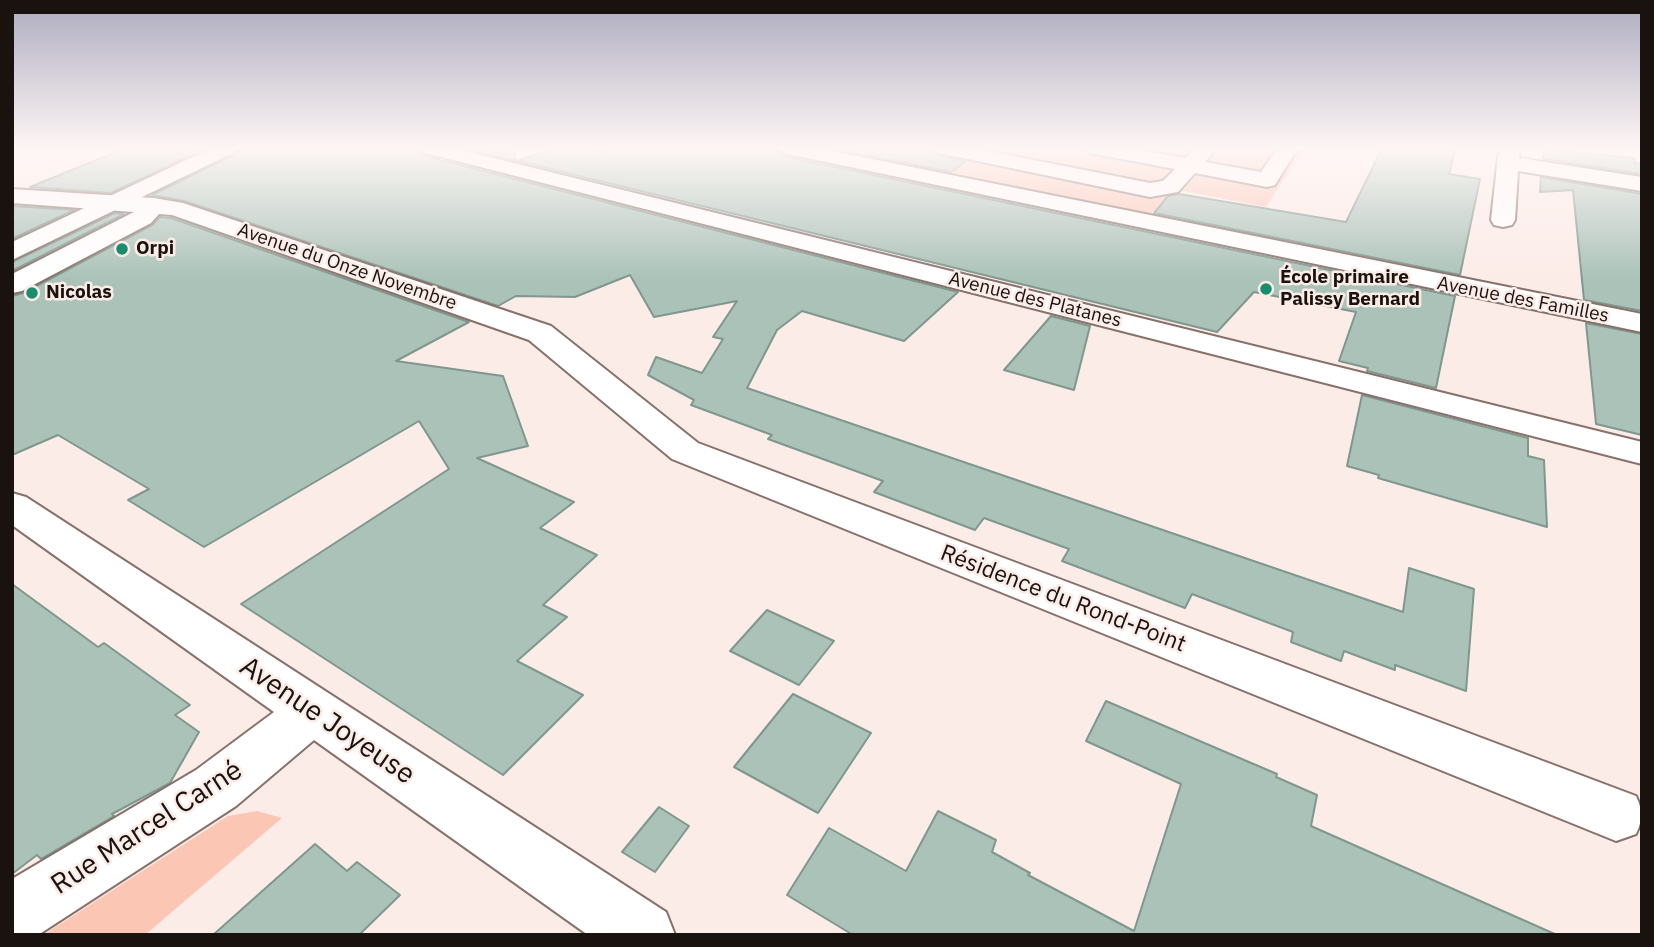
<!DOCTYPE html>
<meta charset="utf-8">
<style>
body{margin:0}
#map{position:relative;width:1654px;height:947px;overflow:hidden;background:#fcece8;font-family:"IBM Plex Sans",sans-serif}
canvas{display:block}
.frame{position:absolute;inset:0;border:14px solid #1a120f;pointer-events:none}
</style>
<div id="map">
<canvas width="1654" height="947"></canvas>
<div class="frame"></div>
</div>
<script>
const ctx = document.querySelector('canvas').getContext('2d');
ctx.lineJoin = 'round';
function fillPath(path, color) { ctx.fillStyle = color; ctx.fill(path, 'evenodd'); }
function strokePath(path, color, width, dash) { ctx.strokeStyle = color; ctx.lineWidth = width; ctx.lineCap = dash ? 'butt' : 'round'; ctx.setLineDash(dash || []); ctx.stroke(path); }
function write(font, color, halo, rows, align = 'center') {
  ctx.font = font + ' "IBM Plex Sans",sans-serif'; ctx.lineWidth = 5; ctx.setLineDash([]); ctx.textBaseline = 'middle'; ctx.strokeStyle = halo; ctx.fillStyle = color; for (const [text, x, y, turn = 0] of rows) {
    ctx.save(); ctx.translate(x, y); ctx.rotate((+turn || 0) * Math.PI / 180); ctx.textAlign = isNaN(turn) ? turn : align; if (halo) ctx.strokeText(text, 0, 0); ctx.fillText(text, 0, 0); ctx.restore();
  }
}
const green = new Path2D(`
 M820,148H1305L1266,207L1173,189L1150,215Z
 M257,811L282,818L145,935H43L228,816Z`);
const building = new Path2D(`
 M126,148H206L111,193L30,187Z
 M241,148H416L421,155L958,292L904,341L802,311L777,330L747,388L1403,612L1409,568L1474,589L1466,691L1395,665V670L1344,651L1341,661L1291,642L1293,632L1192,594L1185,608L1062,561L1069,549L984,518L975,530L874,492L883,481L768,439L772,435L691,405L694,400L648,375L656,357L702,373L723,339L713,337L737,301L654,317L630,275L575,297L516,296L498,306L184,201L152,195L236,154Z
 M463,148H514L516,161Z
 M553,148H587L603,152L613,148H775L779,154L787,157L1455,296L1436,388L1367,371L1368,368L1339,361L1356,312L1254,292L1217,332L518,161Z
 M829,148H931L936,155L966,161L951,172Z
 M1382,148H1456L1449,174L1480,179L1460,275L1154,213L1168,196L1179,194L1346,222Z
 M1543,149L1634,158L1635,163L1642,164V174L1543,159Z
 M1541,177L1642,194V311L1584,300L1573,190L1540,192Z
 M12,206L74,210L12,239Z
 M115,213L124,214L12,271V262Z
 M160,217L171,218L469,322L396,361L503,376L528,446L477,458L574,502L540,528L597,555L543,605L567,617L517,661L583,695L503,775L241,604L449,469L419,421L204,547L128,500L149,489L58,435L12,455V296L23,293L152,225Z
 M1051,316L1090,326L1074,390L1004,370Z
 M1586,323L1642,334V435L1596,424Z
 M1362,395L1528,438V456L1544,460L1547,527L1378,478L1379,475L1347,466Z
 M12,584L98,647L104,643L190,705L175,715L199,732L170,783L112,814L114,816L41,859L37,855L12,874Z
 M767,610L834,641L799,685L730,651Z
 M793,694L871,733L818,813L734,767Z
 M1106,701L1277,774L1276,777L1317,795L1311,826L1557,935H853L787,895L829,828L906,871L938,811L996,840L992,852L1030,873L1028,875L1134,931L1181,784L1086,741Z
 M659,807L689,826L655,872L622,852Z
 M315,844L347,871L357,862L400,895L359,935H213Z`);
const minor = new Path2D(`
 M419,148H453L1642,442V464L422,152Z
 M778,148H817L1642,314V332L788,154L781,152Z
 M934,148H973L1150,183L1163,181L1175,169L1095,154L1088,152L1085,148H1127L1185,158L1196,148H1217L1205,162L1261,172L1278,148H1298L1275,185L1267,187L1195,173L1178,192L1150,197L944,154L937,152Z
 M1499,148H1519V158L1642,177V191L1518,171L1515,220L1512,225L1503,227L1494,225L1491,220Z
 M12,189L154,198L183,203L551,326L698,443L1636,796C1643,811 1643,819 1636,834L1616,841L672,459L529,340L172,215L159,214L151,223L22,291L12,293V274L134,212L12,203Z
 M12,493L26,497L666,912L675,935H588L314,740L236,806L38,935H12V879L196,770L274,712L12,525Z`);
const major = new Path2D(`
 M212,148H238L235,152L12,260V242Z`);
const markers = [
 [122,249,7,"#198d6e"],
 [1266,289,7,"#198d6e"],
 [32,293,7,"#198d6e"]
];
const farPoinames = [
 ["Orpi",136,249],
 ["École primaire",1280,278],
 ["Palissy Bernard",1280,300],
 ["Nicolas",46,293]
];
const farStreetnames = [
 ["Avenue du Onze Novembre",347,267,19],
 ["Avenue des Platanes",1035,300,14],
 ["Avenue des Familles",1523,300,11]
];
const streetNames = [
 ["Résidence du Rond-Point",1063,599,21]
];
const nearStreetnames = [
 ["Avenue Joyeuse",327,721,34],
 ["Rue Marcel Carné",147,828,-33]
];
fillPath(green, '#fcc6b5');
fillPath(building, '#aac2b8');
strokePath(building, '#7f978e', 2);
strokePath(minor, '#87716a', 4);
strokePath(major, '#87716a', 4);
fillPath(minor, '#fff');
fillPath(major, '#fff');
const sky = ctx.createLinearGradient(0, 0, 0, 280);
sky.addColorStop(0, '#adabbf');
sky.addColorStop(0.53, '#fef6f5');
sky.addColorStop(1, '#fef6f500');
ctx.fillStyle = sky;
ctx.fillRect(0, 0, 1654, 280);
for (const [x, y, r, color] of markers) { const dot = new Path2D(); dot.arc(x, y, r, 0, 2 * Math.PI); ctx.fillStyle = color; ctx.fill(dot); strokePath(dot, '#fcece8', 2.5); }
write('bold 19px', '#1a120f', '#fcece8', farPoinames, 'left');
write('19px', '#1a120f', '#fcece8', farStreetnames);
write('23px', '#1a120f', '#fcece8', streetNames);
write('28px', '#1a120f', '#fcece8', nearStreetnames);
</script>
